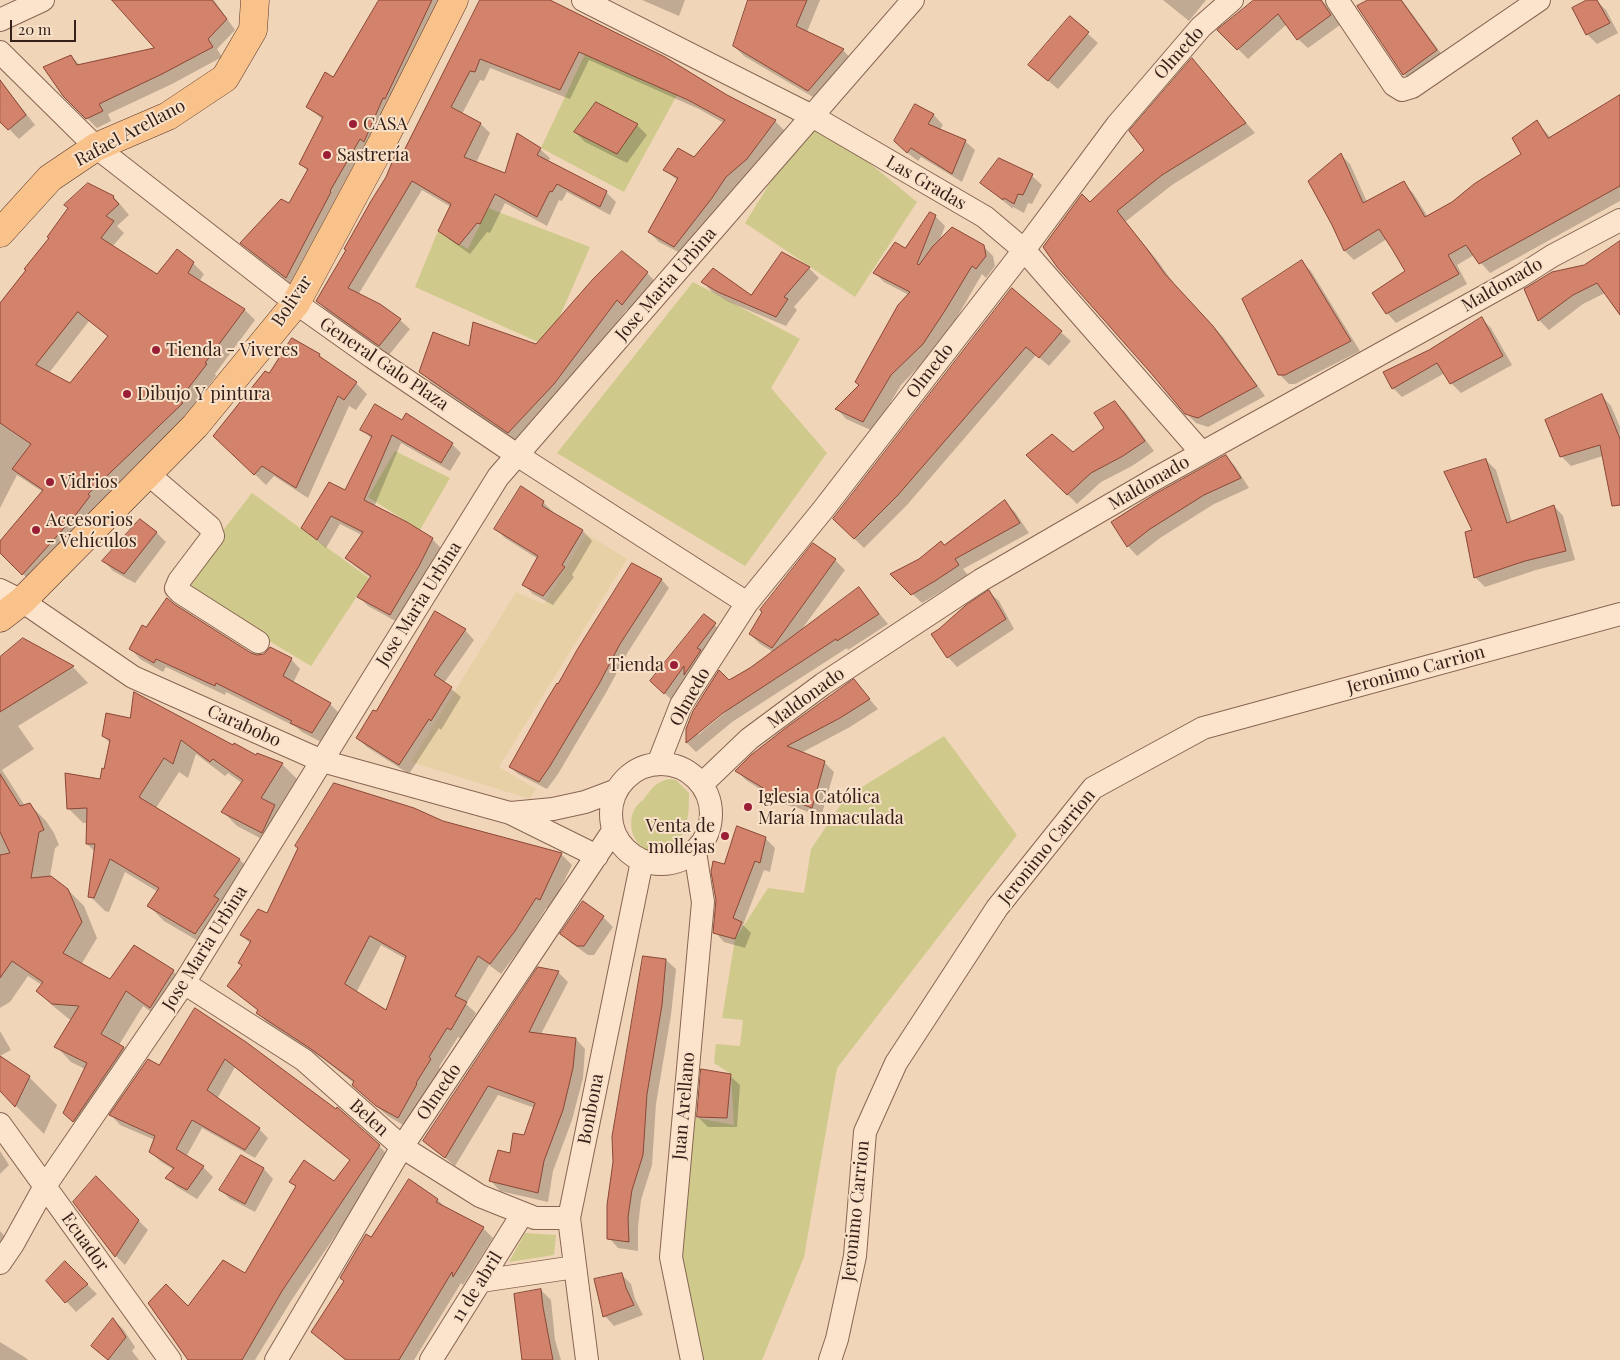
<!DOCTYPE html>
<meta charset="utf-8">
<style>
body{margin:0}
#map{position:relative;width:1620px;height:1360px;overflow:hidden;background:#f1d5b8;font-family:"Playfair Display",serif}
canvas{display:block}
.scale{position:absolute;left:10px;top:20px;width:66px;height:22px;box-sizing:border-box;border:2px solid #352119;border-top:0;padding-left:6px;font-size:15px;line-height:18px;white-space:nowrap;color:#352119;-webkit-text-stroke:4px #f8e1c8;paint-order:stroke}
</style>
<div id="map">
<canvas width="1620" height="1360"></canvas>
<div class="scale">20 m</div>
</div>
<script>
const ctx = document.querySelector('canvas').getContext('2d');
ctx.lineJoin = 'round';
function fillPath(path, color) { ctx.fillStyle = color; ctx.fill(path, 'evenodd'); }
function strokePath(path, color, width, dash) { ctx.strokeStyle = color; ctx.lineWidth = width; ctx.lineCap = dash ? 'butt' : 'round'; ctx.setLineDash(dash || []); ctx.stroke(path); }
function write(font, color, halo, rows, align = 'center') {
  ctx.font = font + ' "Playfair Display",serif'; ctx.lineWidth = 4; ctx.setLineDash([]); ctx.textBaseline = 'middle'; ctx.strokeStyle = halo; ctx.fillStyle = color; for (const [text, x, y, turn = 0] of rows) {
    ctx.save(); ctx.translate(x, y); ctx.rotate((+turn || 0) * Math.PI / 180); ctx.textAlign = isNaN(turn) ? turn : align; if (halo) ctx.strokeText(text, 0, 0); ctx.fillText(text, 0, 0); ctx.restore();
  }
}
const farmland = new Path2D(`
 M587,534L627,559L499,767L536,789L530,799L411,762L516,592L544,604Z`);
const green = new Path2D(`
 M585,54L677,95L624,192L541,148Z
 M812,116L917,202L855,297L745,223Z
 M488,208L590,247L547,346L415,287L438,231L468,249Z
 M693,282L800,339L771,388L827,453L745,566L557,453Z
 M395,451L450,478L420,530L368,497Z
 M252,493L369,578L311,666L179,587Z
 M944,736L1017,835L837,1068L804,1257L762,1360H702L680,1251L692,1117L734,1125L731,1074L714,1063L716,1044L740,1046L743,1020L722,1018L735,939L768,888L804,893L811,849L846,797Z
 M669,779L676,780L689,793C689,806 689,823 682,835C680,838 676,841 674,843C649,865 624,839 633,812C635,807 639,803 643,800C653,788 654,783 669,779Z
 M525,1233L556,1235L554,1255L509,1262Z`);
const shadow = new Path2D(`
 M114,0H214L235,30L217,49L222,57L172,84L108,114L111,121L97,128L64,95L71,56L81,66L156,49Z
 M381,0H448L296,288L252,253L242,243L289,205L308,171L301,164L323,120L307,106L334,78Z
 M481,0H548L664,58L726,96L775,121L785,131L756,168L735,187L721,208L684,255L659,242L649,232L678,181L665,170L694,158L724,123L699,109L589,60L570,99L490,68L484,81L480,80L462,114L481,124L490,133L476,163L505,175L540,149L550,158L548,162L606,192L616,202L610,215L567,192L562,201L559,200L547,226L505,203L490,233L487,232L470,254L450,240L440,230L451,207L422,190L358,295L400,320L410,329L389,355L327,311L318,301L400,160Z
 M642,0H685L679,16Z
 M749,0H820L807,32L843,50L852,60L818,100L744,56L734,46Z
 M1163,0H1206L1189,21Z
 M1256,0H1322L1340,25L1308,48L1298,39L1287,24L1248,59L1219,30Z
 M1371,0H1402L1446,60L1414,84L1405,75L1359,6Z
 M1596,0L1606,10L1618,33L1597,44L1587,34L1573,9Z
 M1070,18L1098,43L1058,89L1040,74Z
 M1192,60L1255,133L1172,185L1125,222L1157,260L1175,285L1223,337L1265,396L1208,427L1196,423L1186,413L1090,204L1145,150Z
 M0,80L35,125L19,139L0,120Z
 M1620,96V201L1490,273L1474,255L1457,265L1467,284L1396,323L1387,313L1406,272L1387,239L1354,260L1345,251L1333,224L1341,155L1350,164L1367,202L1403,183L1413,193L1428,217L1452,203L1523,154L1537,122L1551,138Z
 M596,103L637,125L647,135L627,163L585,142L575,132Z
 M915,105L934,115L943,125L940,130L965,141L975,150L962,182L921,157L918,161L905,151Z
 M1032,176L1042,185L1032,204L1028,203L1024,213L1013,207V209L982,183Z
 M88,184L114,197L129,215L117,226L124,233L112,247L158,275L193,263L204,274L199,282L245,310L255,320L215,374L216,376L189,411L193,414L33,584L0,551V543L43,492L17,475L0,508V305L51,239ZM89,321L109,337L71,384L49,373Z
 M930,214L935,216L945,226L939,242L983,246L993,256L995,266L986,278L982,274L956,319L932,353L901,385L873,431L846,419L837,409L860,386L909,295L884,282L875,273L906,250Z
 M1620,242V313L1605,293L1583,304L1549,330L1539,320L1525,290L1584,266Z
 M782,254L809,268L819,278L794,307L797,310L786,326L729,302L712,292L703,282L751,297Z
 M1302,262L1311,271L1360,351L1295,384H1289L1279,374Z
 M647,273L656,282L632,314L627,309L563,394L518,442L430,381L421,371L470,348L536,346Z
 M1012,290L1071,341L1049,366L1036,355L907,505L864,548L834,519Z
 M1482,319L1491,328L1512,365L1461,393L1451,383L1445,373L1402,397L1393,388L1430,351Z
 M319,355L325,362L356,383L367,394L356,410L349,406L308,498L274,476L266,485L215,436L270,374Z
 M1602,396L1611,406L1620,427V496L1603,456L1571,466L1561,456Z
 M1115,403L1125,412L1154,451L1132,466L1101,482L1077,504L1028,455L1073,454L1106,428Z
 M402,422L452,444L461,453L450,471L401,443L374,507L432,539L441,548L399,623L368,606L359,597L371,578L355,566L346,557L362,535L340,524L326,548L302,528L346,492L372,439L361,429Z
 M1226,456L1235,466L1249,488L1214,504L1160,538L1137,556L1128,546Z
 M1486,460L1496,470L1512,522L1554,506L1563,516L1575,560L1536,570L1485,587L1475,577L1474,531Z
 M543,502L553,512L552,514L583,531L592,541L572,575L574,577L553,605L533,594L524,585L538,559L505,538L496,529Z
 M1005,502L1015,512L1029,533L963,569L968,575L922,603L892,574L944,546Z
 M156,532L166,542L135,583L113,571L104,561Z
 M813,544L835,560L845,570L802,629L859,589L888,624L848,650L847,648L732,722L696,752L687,743V729L729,681L773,652L760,644L750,634ZM727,708L728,710L698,735V732Z
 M633,564L662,580L669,588L628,652L607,691L558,774L547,789L518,774L510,767Z
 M989,592L999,601L1014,629L957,667L948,657Z
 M704,616L725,634L674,702L662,691Z
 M465,630L474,640L444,683L461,697L441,730L439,728L409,774L367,747L357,738L376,713Z
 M23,639L73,667L88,683L18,726L34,749L2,770L25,806L30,805L46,821L54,833L59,845L55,848L50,876L68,890L84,906L97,938L81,965L110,981L134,946L173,971L189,987L166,1023L143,1006L119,1045L124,1048L139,1063L81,1129L65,1113L85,1069L71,1062L56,1046L72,1019H69L53,1006L38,991L42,985L28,976L10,1002L0,1008V658Z
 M131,649L250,654L291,659L300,669L293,683L330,704L340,714L321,742L302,732L296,727L226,692L225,695L166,667L163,672L140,659Z
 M854,681L878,709L850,727L801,753L824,762L834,772L821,817L798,808L772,801L763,791L746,780L737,771Z
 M107,714L233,746L256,757L282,764L297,779L278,809L289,821L277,847L237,826L223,812L242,783L228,773L225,776L196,754L188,778L179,772L156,808L240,860L254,874L210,948L164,921L149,906L158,892L125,872L109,912L105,911L90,896L95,852L87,844L88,823H83L68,808L101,780L105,770L111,744L103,736Z
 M442,822L561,854L572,865L550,909L546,908L525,942L501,974L489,965L466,1004L476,1013L461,1039L458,1037L439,1067L441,1070L408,1128L388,1116L363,1095L354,1083L323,1059L268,1023L257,1013L259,1011L228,986L243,966L251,944L241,935L267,915ZM381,945L406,959L387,1012L356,993Z
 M765,838L775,848L770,872L764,870L743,925L751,933L745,948L724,942L715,932Z
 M603,917L613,927L594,955H588L571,943L562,934Z
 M666,960L676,969L671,1015L656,1104L652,1165L641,1200L638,1227V1251L618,1248L609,1238Z
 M558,972L568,982L541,1034L576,1039L585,1049L583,1078L572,1120L553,1171L548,1202L500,1191L491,1181L525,1137L535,1108L498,1095L455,1166L425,1141Z
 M195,1010L379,1146L389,1156L291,1301L255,1360H189L188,1307L245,1275L296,1187L291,1182L334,1183L351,1161L235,1067L217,1099L259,1129L268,1138L255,1158L202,1128L186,1157L203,1167L213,1177L197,1199L177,1187L167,1178L174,1170L160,1161L150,1151L155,1140L120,1125L111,1115L159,1066Z
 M0,1031L11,1050L0,1056Z
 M0,1058L29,1077L57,1105L44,1134L0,1090Z
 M730,1076L740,1085L737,1127H708L698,1117Z
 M0,1151L9,1165L0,1174Z
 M241,1156L264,1169L273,1179L255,1212L230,1199L221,1190Z
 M96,1178L148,1230L125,1265L116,1256L75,1202Z
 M409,1181L438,1200L447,1209L483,1228L493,1238L463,1285L461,1283L414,1360H345L312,1332Z
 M0,1231L9,1241L0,1255Z
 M65,1263L97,1294L76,1312L48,1281Z
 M622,1275L631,1284L635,1299L643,1315L614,1326L605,1316Z
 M541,1290L551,1300L555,1340L561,1360H524Z
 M114,1320L123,1329L135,1347L132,1351L139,1360H108L92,1346Z
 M0,1342L26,1358L28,1360H0Z`);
const building = new Path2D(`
 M112,0H212L227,19L208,39L213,47L162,74L99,104L103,111L86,119L63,96L43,67L71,55L77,65L154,48Z
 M379,0H432L385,99L383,98L364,142L360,139L330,191L331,192L286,278L240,243L281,199L289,203L308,169L299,164L323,117L306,107L325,72L333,77Z
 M480,0H550L665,57L727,95L776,120L747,159L726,177L712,198L674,247L648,232L678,178L663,170L678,148L694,157L725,120L688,100L579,52L560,90L480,59L475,72L470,71L451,107L481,123L464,157L505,173L517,133L541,148L537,155L607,191L600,207L557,184L552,192L550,191L537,217L495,194L480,224L477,223L459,245L438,231L451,204L412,181L348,288L380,304L401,319L379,346L316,301L346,250L344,249L371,201L386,177L395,155L400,158Z
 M748,0H807L796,26L844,49L808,91L733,46Z
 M1254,0H1321L1331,15L1297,40L1278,14L1237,50L1217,30Z
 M1368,0H1401L1437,50L1403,75L1357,6Z
 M1587,0H1597L1610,23L1586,35L1572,8Z
 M1070,16L1089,32L1048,81L1028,65Z
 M1192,58L1246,123L1162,175L1117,211L1147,249L1165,274L1213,326L1257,386L1198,418L1185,414L1150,372L1057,267L1043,247L1082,194L1090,202L1144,150L1129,131Z
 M0,80L26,115L8,130L0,122Z
 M1620,95V186L1479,264L1466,245L1448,255L1459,274L1386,314L1372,293L1405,271L1392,249L1379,229L1344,251L1332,225L1308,181L1341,153L1363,203L1404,181L1425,217L1452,202L1474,184L1521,154L1512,138L1537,120L1548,138Z
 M596,102L638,124L617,154L574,132Z
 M915,104L934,114L928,124L966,140L952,174L911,148L907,153L894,141Z
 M999,158L1033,174L1023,195L1018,194L1014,204L1004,198L1003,200L980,183Z
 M88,183L114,196L113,198L119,204L106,216L114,221L101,238L157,274L177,249L194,262L188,273L245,309L205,363L207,364L179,400L183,403L88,494L90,496L74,517L22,575L0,553V541L43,490L12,469L31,444L0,423V303L26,270L24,269L49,238L47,237L68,208L64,205ZM78,312L108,336L70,383L36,365Z
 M930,212L936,215L917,264L919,265L933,246L952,227L984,245L986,256L976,269L972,266L946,309L923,344L891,375L863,422L835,409L859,385L855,382L898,305L910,292L873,273L895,242L905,248Z
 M1620,241V315L1597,283L1573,295L1538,321L1524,289L1552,272L1584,265Z
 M622,251L648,272L622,305L617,300L554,384L508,433L419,372L433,332L469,346L473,322L536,344L593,279Z
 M782,252L810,267L784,297L788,299L776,317L718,292L701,282L713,268L751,295Z
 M1302,260L1351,341L1285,375H1278L1242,299Z
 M1012,288L1062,331L1039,358L1026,347L898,495L854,539L833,519Z
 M1482,317L1503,356L1450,384L1437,363L1392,389L1383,372L1429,350Z
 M292,338L320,354L319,356L357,382L344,400L338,396L296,488L262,466L254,475L213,436L265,371L269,373Z
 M1602,394L1620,439V505L1612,506L1600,445L1560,457L1545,420Z
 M1115,401L1145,441L1123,456L1091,473L1067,495L1026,455L1052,434L1073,452L1104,428L1094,413Z
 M375,404L402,420L406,413L453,443L441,463L392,435L364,500L407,522L433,538L419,566L390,615L357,597L371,576L345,558L363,532L331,516L317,540L301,528L329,482L345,490L372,436L360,430Z
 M1226,455L1241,478L1204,495L1150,529L1127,547L1111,522L1155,494Z
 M1486,459L1507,523L1554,505L1566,551L1525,561L1474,578L1465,532L1472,530L1444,472Z
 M521,486L544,501L542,506L583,530L562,565L565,567L543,596L522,585L538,556L494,529Z
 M1005,500L1020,523L955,559L959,565L935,581L911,595L890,574L919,559L941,541L944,545Z
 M140,519L157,532L124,574L102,561Z
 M813,543L836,559L772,648L749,634L762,612L760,610Z
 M632,563L662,579L620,644L599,684L550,766L539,782L509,767L546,701L557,683L558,684L577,650Z
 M859,587L879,614L837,641L836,639L723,713L686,743V729L693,711L719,670L729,680L750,668Z
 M989,590L1006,619L947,658L931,634L939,629L966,605Z
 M167,598L174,604L251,653L257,655L264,654L270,647L292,658L283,676L331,703L312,733L290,723L292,721L216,683L215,686L156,659L154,663L129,649L142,625L146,627Z
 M435,611L466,629L434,675L452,687L431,721L429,719L399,765L356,738L373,710L376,711Z
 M704,614L716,623L697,648L701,650L684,675V666L664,694L650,681Z
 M23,638L74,666L0,712V657Z
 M854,679L870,699L840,718L787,746L825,761L812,808L788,799L761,792L763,788L735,771L751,755L787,727Z
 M134,692L233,745L234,743L256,755L257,753L283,763L261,798L275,805L262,833L221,812L243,780L213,759L210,762L181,740L173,764L164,758L139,797L240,859L214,896L219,899L195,934L147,906L159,888L110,859L94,898L88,897L95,844H86L87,808L67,809L65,773L100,779L102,768L104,769L110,740L102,736L106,713L130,718Z
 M0,774L20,806L30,803L38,816L44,830L39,832L31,878L51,876L68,889L82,922L63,953L110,979L134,945L174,970L150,1008L126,991L101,1034L124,1047L73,1122L63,1113L87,1063L54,1047L79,1006L52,1004L36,991L43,982L12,961L0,978V855L10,853L0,832Z
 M334,783L414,808L443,821L562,853L540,900L536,898L515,931L490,964L478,956L455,996L467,1002L451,1030L447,1028L429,1057L431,1059L416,1083L417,1084L398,1118L376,1106L352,1085L354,1081L311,1049L256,1013L258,1010L227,986L242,965L238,963L251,941L240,935L258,909L267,913L298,848L295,846ZM370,936L406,956L386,1010L345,984Z
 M737,826L766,837L760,863L755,861L733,918L742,922L735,939L713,933L716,900L711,872L713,861L724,864Z
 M583,901L604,916L584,946H577L560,934Z
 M643,956L666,959L662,1005L647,1094L643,1155L632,1190L628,1217L629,1242L607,1239V1205L613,1162L612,1137Z
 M538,967L559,971L529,1032L576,1038L573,1068L563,1110L544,1161L538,1193L489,1181L498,1150L510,1153L513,1133L524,1135L535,1103L488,1086L445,1158L423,1141Z
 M195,1008L246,1042L336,1109L337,1107L380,1145L282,1291L242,1360H188L148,1303L166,1284L188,1306L223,1260L245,1273L296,1186L289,1182L304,1160L334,1181L350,1160L225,1059L207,1090L260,1128L245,1150L192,1120L176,1149L204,1166L187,1190L165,1178L174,1168L149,1152L155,1136L109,1115L148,1059L159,1065Z
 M0,1056L30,1076L15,1107L0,1091Z
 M701,1069L731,1074L727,1118L697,1117Z
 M241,1155L264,1168L245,1204L219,1190Z
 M96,1176L139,1220L115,1257L73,1202Z
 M409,1179L438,1199L436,1202L484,1227L453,1277L452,1272L399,1360H346L311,1332L344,1281L340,1278L366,1234L371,1237Z
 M65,1261L88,1284L65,1303L46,1281Z
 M622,1273L626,1288L634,1305L603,1317L594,1279Z
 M541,1289L543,1307L553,1360H522L514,1294Z
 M113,1318L126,1337L108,1360L91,1346Z`);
const minor = new Path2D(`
 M583,0L812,116L985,217L1024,250L1202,453
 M1337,0L1394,85L1402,90L1412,87L1539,0
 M0,20L43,0
 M0,52L96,147L296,303L372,357L517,455L747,603
 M147,473L210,527L213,536L179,581L176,588L181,593L258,642
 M0,590L22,601L133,677L322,761L510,813L597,856
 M611 814a50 50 0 1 1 100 0a50 50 0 1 1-100 0Z
 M658,764L681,705L747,603L822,511L1024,250L1117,125L1201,27L1232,0
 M702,784L749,739L823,684L981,580L1155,479L1519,277L1552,256L1620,220
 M511,813L553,809L585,802L617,790
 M184,983L304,1060L402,1147L480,1196L535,1218H569
 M0,1124L170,1360
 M0,1263L13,1244L45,1186L184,983L498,477L913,0
 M481,1281L575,1267
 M276,1360L402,1147L613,831
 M431,1360L523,1213
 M587,1360L569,1218L642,861
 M692,1360L671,1257L703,902L695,852
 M830,1360L837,1339L855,1256L865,1132L896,1063L997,908L1093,788L1203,728L1620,614`);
const major = new Path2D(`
 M0,233L50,178L96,147L168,116L225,78L253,30L255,0
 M0,618L22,601L195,426L296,303L381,145L454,0`);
const markers = [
 [353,124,5,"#9b1e37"],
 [327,155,5,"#9b1e37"],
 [156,350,5,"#9b1e37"],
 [127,394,5,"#9b1e37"],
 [50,482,5,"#9b1e37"],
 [36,530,5,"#9b1e37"],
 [674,665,5,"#9b1e37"],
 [748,807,5,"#9b1e37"],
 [725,836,5,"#9b1e37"]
];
const streetNames = [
 ["Olmedo",1179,53,-48],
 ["Rafael Arellano",130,133,-28],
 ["Las Gradas",926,183,30],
 ["Jose Maria Urbina",666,284,-49],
 ["Maldonado",1502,285,-30],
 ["Bolivar",292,301,-56],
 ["General Galo Plaza",384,364,34],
 ["Olmedo",930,371,-52],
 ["Maldonado",1149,483,-30],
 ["Jose Maria Urbina",419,604,-58],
 ["Jeronimo Carrion",1416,670,-15],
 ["Olmedo",690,697,-61],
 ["Maldonado",806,698,-36],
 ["Carabobo",244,726,24],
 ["Jeronimo Carrion",1047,847,-51],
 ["Jose Maria Urbina",205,948,-58],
 ["Olmedo",439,1092,-56],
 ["Juan Arellano",684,1106,-85],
 ["Bonbona",591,1109,-79],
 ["Belen",369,1118,42],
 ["Jeronimo Carrion",856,1211,-84],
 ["Ecuador",85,1242,54],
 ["11 de abril",477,1287,-58]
];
const poiNames = [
 ["CASA",363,124],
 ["Sastrería",337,155],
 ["Tienda - Viveres",166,350],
 ["Dibujo Y pintura",137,394],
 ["Vidrios",60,482],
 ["Accesorios",46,520],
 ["- Vehículos",46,541],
 ["Tienda",664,665,"right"],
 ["Iglesia Católica",758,797],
 ["María Inmaculada",758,818],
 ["Venta de",715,826,"right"],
 ["mollejas",715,847,"right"]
];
fillPath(farmland, '#e7d0a5');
fillPath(green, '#cfca8c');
fillPath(shadow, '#0003');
fillPath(building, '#d3826b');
strokePath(building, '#894736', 1);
strokePath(minor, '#886552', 24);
strokePath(major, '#553428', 29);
strokePath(minor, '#fce4cc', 22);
strokePath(major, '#f9c28b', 28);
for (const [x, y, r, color] of markers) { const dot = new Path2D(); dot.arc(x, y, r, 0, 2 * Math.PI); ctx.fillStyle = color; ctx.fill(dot); strokePath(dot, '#f8e1c8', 2); }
write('18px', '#352119', '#f8e1c8', streetNames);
write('18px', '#352119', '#f8e1c8', poiNames, 'left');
</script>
